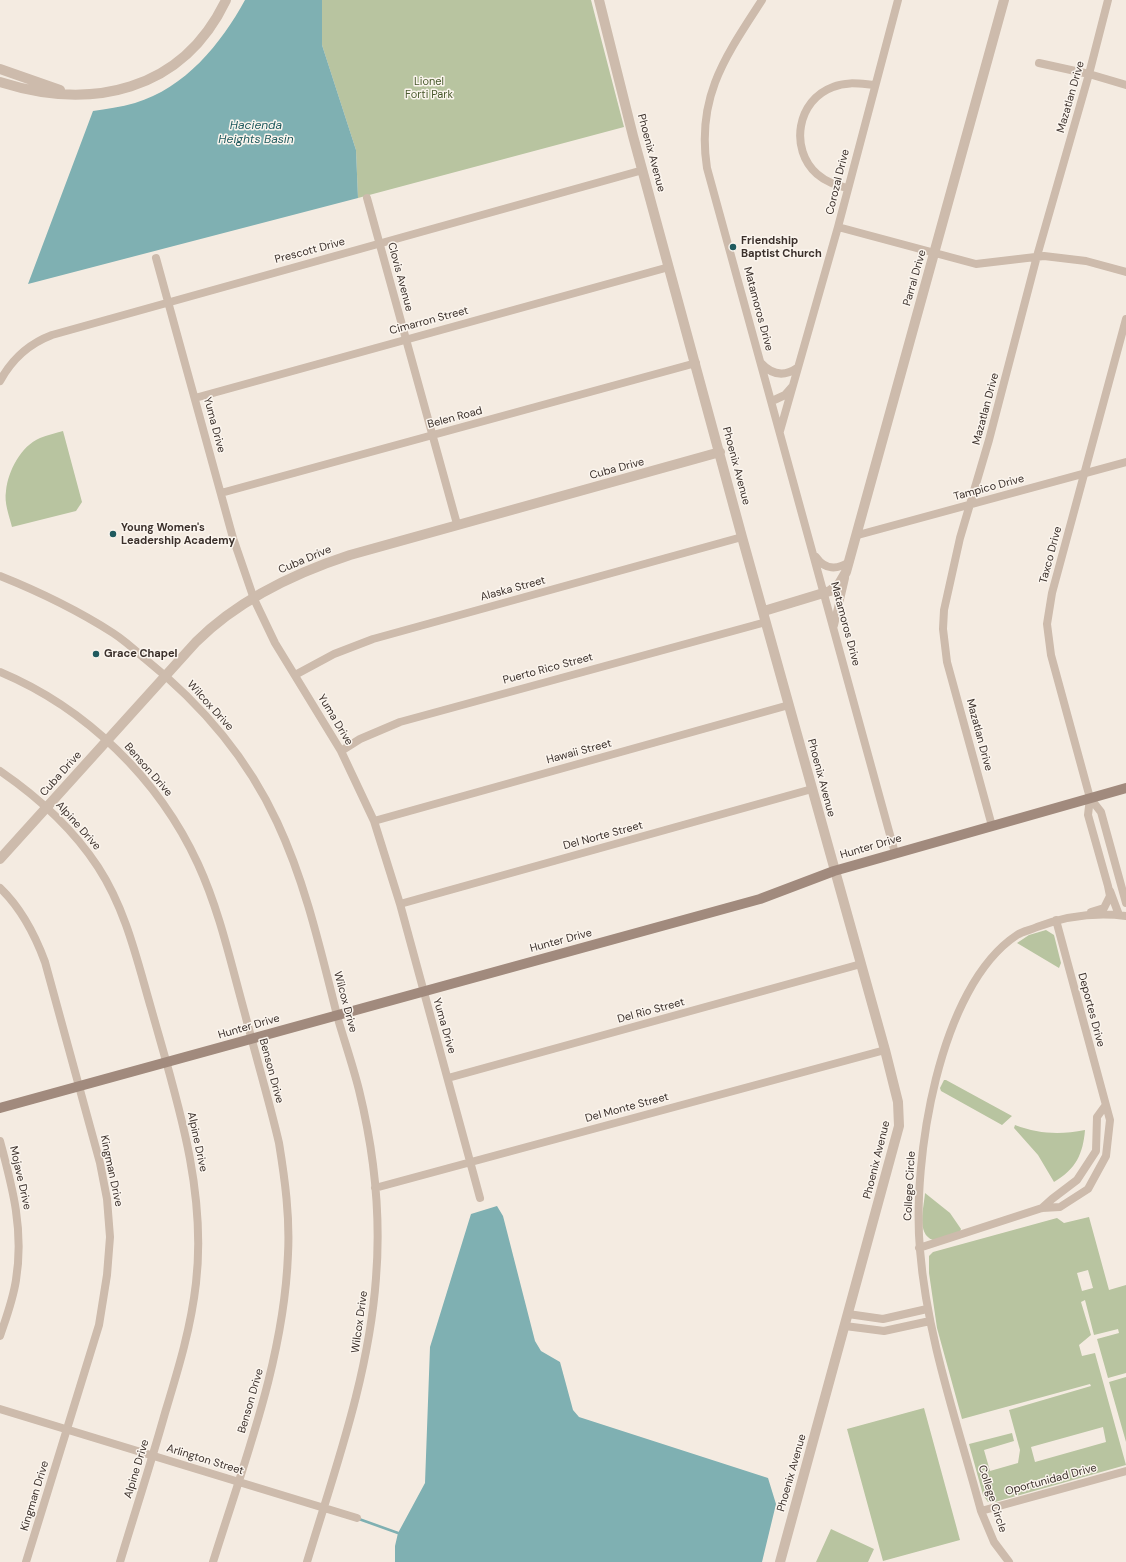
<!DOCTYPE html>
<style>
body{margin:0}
canvas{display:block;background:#f4ebe1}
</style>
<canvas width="1126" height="1562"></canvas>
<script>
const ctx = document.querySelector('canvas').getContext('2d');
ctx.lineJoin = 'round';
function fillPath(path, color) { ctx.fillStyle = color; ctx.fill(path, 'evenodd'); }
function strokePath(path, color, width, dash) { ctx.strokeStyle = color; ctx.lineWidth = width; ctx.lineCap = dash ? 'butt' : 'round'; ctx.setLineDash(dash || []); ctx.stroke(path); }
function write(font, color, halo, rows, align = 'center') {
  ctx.font = font + ' "DM Sans",sans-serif'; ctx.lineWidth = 3; ctx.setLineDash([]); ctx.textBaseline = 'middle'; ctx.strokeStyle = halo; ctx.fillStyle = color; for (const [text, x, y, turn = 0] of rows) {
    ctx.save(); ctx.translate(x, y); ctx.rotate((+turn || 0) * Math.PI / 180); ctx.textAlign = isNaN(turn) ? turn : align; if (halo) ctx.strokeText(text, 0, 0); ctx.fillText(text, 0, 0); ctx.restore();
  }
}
const green = new Path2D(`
 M322,0H591L624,127L358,198L356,150L322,45Z
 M63,431L82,502L76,511L12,527C9,515 4,503 6,491C8,471 21,446 40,438C47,435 56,433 63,431Z
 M1046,930L1054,935L1061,963L1059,968L1017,943L1029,935Z
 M944,1080H946L1012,1116L1002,1125L941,1091L940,1088Z
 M1015,1125C1039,1134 1060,1135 1085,1130C1083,1154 1076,1169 1054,1182L1038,1155L1014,1128Z
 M925,1193L950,1213L961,1229L960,1232L933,1240C916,1234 924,1207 925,1193Z
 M1089,1217L1109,1290L1126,1285V1373L1108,1378L1097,1339L1119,1333L1118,1329L1094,1335L1085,1300L1081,1302L1091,1335L1079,1345L1082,1356L1095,1353L1126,1465L995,1502H988L983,1495L969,1444L1012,1433L1014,1441L984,1450L990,1471L1018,1463L1020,1450L1009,1410L1091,1386L1090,1384L962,1419L937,1328L929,1273V1256L933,1252L1057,1218L1064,1223ZM1088,1270L1093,1288L1082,1291L1077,1273ZM1103,1427L1106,1442L1035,1462L1031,1447Z
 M1126,1377V1442L1109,1382Z
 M924,1408L960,1540L883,1561L847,1429Z
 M831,1529L874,1549L868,1562H816Z`);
const water = new Path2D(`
 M245,0H322V45L356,150L358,198L28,284L93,111C106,109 121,107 135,103C185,88 221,44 245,0Z
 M497,1206L503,1216L535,1341L541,1351L560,1362L573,1410L579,1417L768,1478L776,1504L762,1562H395V1546L398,1533L425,1483L430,1347L471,1214Z`);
const stream = new Path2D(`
 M359,1519L398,1533`);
const minor = new Path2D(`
 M762,0C725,57 696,97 707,168C770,396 834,624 895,853
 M1039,63L1089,74L1126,85
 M847,188C836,185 826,182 817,174C789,149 797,100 833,87C847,81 861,84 875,85
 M367,198L457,524
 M838,227L976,264L1044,256L1086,261L1126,272
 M156,258L233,538L254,599L275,643L341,751L374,821L400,904L480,1198
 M761,363C772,375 784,377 797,368
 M0,381C12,359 28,344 52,335L643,170
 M195,398L669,267
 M772,401L785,395L792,387
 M780,431L838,227L898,0
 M221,493L696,363
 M858,535L1126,462
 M816,557C825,570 837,570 849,562
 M0,576C40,592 77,610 113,633C124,640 134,649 144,658C199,702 247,757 277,822C306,884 321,952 338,1019C345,1043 353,1066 359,1090C374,1151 381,1216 376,1278C369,1376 335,1469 307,1562
 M834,625L845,578
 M0,672C86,708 159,779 198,864C220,912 231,964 245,1014C256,1057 269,1100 279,1143C285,1180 290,1217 288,1254C284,1360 244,1462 213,1562
 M295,675L334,654L373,639L742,537
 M341,751L360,739L400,722L766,622
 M0,771C38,797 73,829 98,867C126,910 137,960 151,1008C176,1097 207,1189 196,1283C191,1328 178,1370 165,1413C151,1463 135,1512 120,1562
 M1090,798L1101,812L1126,903
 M374,821L789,705
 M992,826L947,662L943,629L944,610L960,538L989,440L1037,256L1089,74L1108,0
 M0,888C21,908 35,935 45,962L100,1163L107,1199L110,1237L107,1275L99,1325L26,1562
 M1110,891L1119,915
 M400,904L812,789
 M1091,912L1104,908L1110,896L1108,886L1088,815L1090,798L1051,655L1047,624L1052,593L1126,319
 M448,1078L861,964
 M0,1141C13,1189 24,1231 16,1280C13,1300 6,1318 0,1336
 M375,1188L885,1050
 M1042,1208L1052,1199L1077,1180L1096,1151L1097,1117L1105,1106
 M919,1248L1042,1208L1060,1207L1088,1189L1106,1156L1110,1120L1056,920
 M848,1314L883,1319L927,1309
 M845,1326L884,1331L930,1321
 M0,1409L357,1518
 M981,1511L1126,1471
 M1009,1562L994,1542L981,1511C958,1425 927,1338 920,1250C912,1162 938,987 1017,935C1023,931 1031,930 1037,927C1066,916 1095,912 1126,916`);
const tertiary = new Path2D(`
 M599,0L633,136L742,537L885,1050L898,1102L899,1126L780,1562
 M0,69L60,90
 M0,82C91,111 182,92 226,0
 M764,611L830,591L839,584L846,572L1004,0
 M0,859L196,642C237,601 295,573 350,555L720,452`);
const secondary = new Path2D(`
 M0,1108L760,899L834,871L1126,788`);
const markers = [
 [733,247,4,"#1f5a5e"],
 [113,534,4,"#1f5a5e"],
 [96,654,4,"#1f5a5e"]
];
const parkNames = [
 ["Lionel",429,82],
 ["Forti Park",429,95]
];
const streetNames = [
 ["Mazatlan Drive",1071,97,-74],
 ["Phoenix Avenue",651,153,75],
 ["Corozal Drive",838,182,-76],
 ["Prescott Drive",310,251,-15],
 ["Clovis Avenue",400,277,75],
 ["Parral Drive",915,278,-74],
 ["Matamoros Drive",758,309,75],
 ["Cimarron Street",429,321,-15],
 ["Mazatlan Drive",986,409,-75],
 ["Belen Road",455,418,-15],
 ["Yuma Drive",214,425,75],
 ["Phoenix Avenue",736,466,75],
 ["Cuba Drive",617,469,-15],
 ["Tampico Drive",989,488,-15],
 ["Taxco Drive",1051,555,-75],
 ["Cuba Drive",305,560,-23],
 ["Alaska Street",513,589,-15],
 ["Matamoros Drive",845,624,75],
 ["Puerto Rico Street",548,669,-15],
 ["Wilcox Drive",210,706,48],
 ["Yuma Drive",335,720,59],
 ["Mazatlan Drive",979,735,75],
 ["Hawaii Street",579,752,-15],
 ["Benson Drive",148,770,49],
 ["Cuba Drive",61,774,-48],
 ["Phoenix Avenue",821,778,75],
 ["Alpine Drive",78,826,48],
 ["Del Norte Street",603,836,-15],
 ["Hunter Drive",871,847,-16],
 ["Hunter Drive",561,941,-15],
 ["Wilcox Drive",345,1002,75],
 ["Deportes Drive",1091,1010,75],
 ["Del Rio Street",651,1011,-15],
 ["Yuma Drive",444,1026,74],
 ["Hunter Drive",249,1027,-16],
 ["Benson Drive",271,1071,75],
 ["Del Monte Street",627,1108,-15],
 ["Alpine Drive",197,1142,78],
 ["Phoenix Avenue",877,1160,-76],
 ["Kingman Drive",111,1171,78],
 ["Mojave Drive",20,1178,77],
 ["College Circle",910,1186,-87],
 ["Wilcox Drive",360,1322,-82],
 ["Benson Drive",251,1401,-74],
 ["Arlington Street",205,1460,17],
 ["Alpine Drive",137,1469,-73],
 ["Phoenix Avenue",792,1473,-74],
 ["Oportunidad Drive",1051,1480,-15],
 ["Kingman Drive",35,1496,-73],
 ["College Circle",992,1499,72]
];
const poiNames = [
 ["Friendship",741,241],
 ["Baptist Church",741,254],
 ["Young Women's",121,528],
 ["Leadership Academy",121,541],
 ["Grace Chapel",104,654]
];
const waterNames = [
 ["Hacienda",256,126],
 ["Heights Basin",256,140]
];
fillPath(green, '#b8c4a0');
fillPath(water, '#7fb0b2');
strokePath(stream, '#7fb0b2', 2.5);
strokePath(minor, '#cdbbac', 8);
strokePath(tertiary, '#cdbbac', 10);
strokePath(secondary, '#a18a7d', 10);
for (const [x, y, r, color] of markers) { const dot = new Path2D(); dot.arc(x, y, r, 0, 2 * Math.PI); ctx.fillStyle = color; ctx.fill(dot); strokePath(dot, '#fbf5ee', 1.5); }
write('11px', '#4a5a2e', '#fbf5ee', parkNames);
write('11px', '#3b302b', '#fbf5ee', streetNames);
write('bold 11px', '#3b302b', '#fbf5ee', poiNames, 'left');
write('italic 12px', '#1f5a5e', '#fbf5ee', waterNames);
</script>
